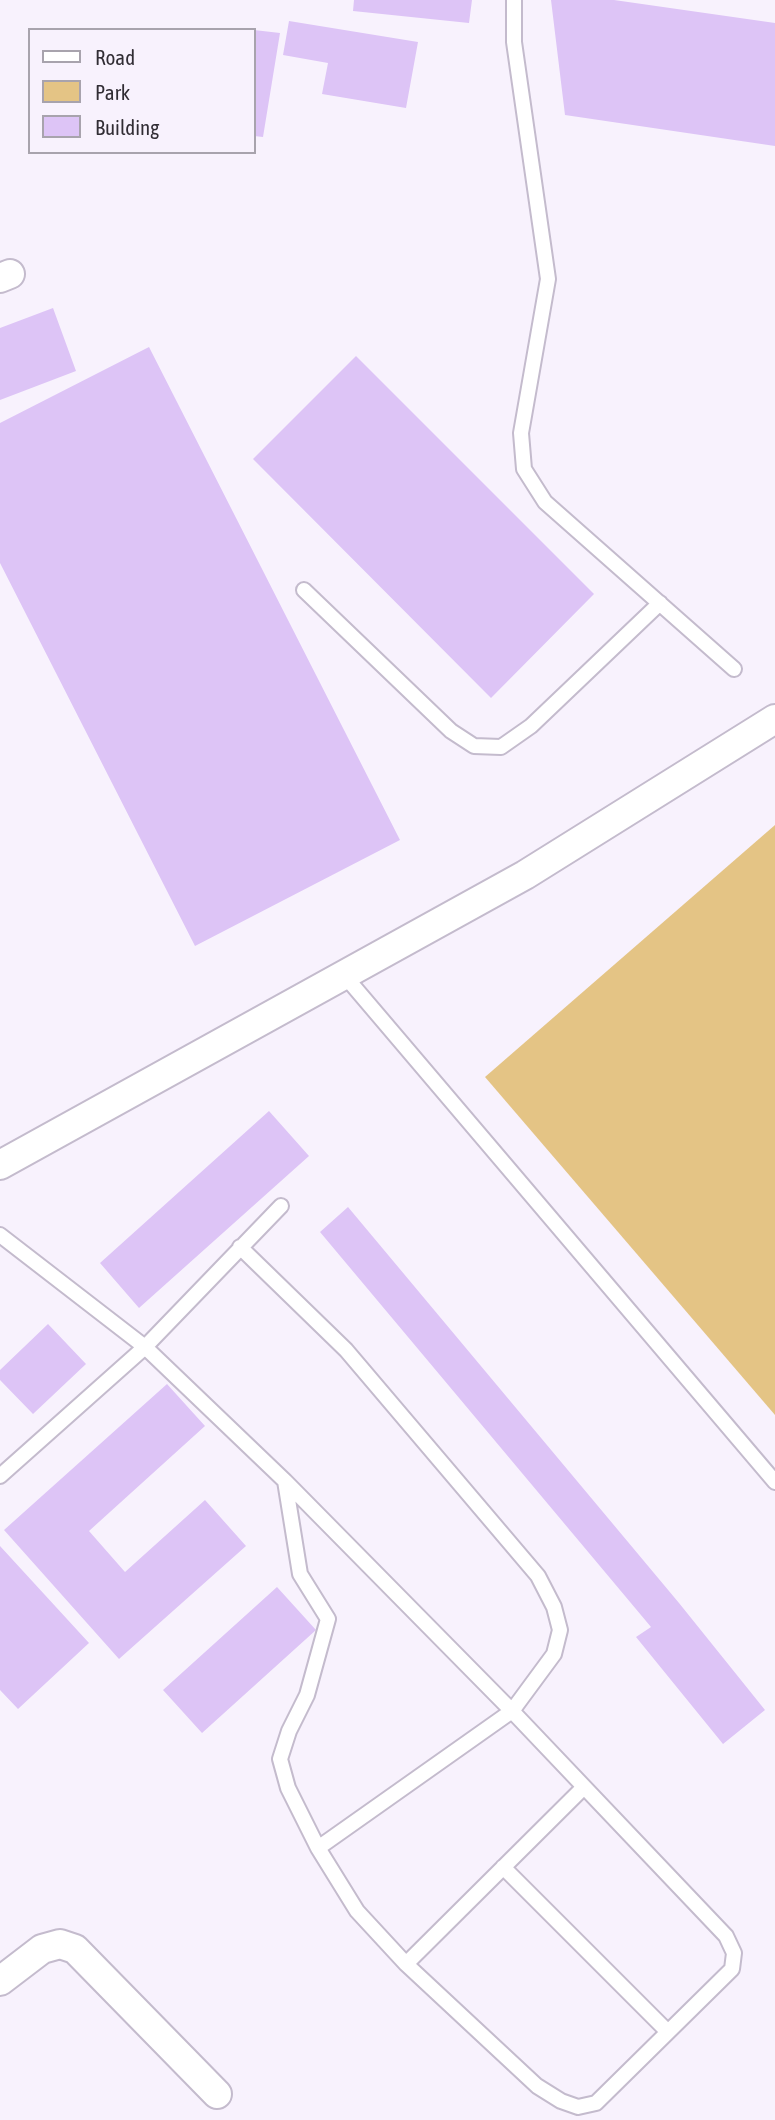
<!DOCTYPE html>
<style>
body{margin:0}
#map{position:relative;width:775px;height:2120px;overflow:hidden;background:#f8f2fd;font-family:"Asap Condensed",sans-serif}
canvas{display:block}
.legend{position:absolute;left:28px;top:28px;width:228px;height:126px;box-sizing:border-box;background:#f8f2fd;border:2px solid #a8a3ad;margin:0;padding:9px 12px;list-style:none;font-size:21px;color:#312d34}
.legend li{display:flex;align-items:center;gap:14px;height:35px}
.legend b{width:35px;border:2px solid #a8a3ad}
</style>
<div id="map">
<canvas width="775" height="2120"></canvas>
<ul class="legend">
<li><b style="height:9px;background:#fff"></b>Road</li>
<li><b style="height:19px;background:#e4c485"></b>Park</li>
<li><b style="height:19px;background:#ddc4f6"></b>Building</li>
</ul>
</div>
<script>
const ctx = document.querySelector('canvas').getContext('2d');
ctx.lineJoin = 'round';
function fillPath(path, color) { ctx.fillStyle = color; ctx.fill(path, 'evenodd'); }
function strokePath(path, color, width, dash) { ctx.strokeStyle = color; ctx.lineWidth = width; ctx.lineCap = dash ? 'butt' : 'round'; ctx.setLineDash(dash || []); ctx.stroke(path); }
const green = new Path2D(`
 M775,825V1415L485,1077Z`);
const building = new Path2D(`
 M354,0H472L469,23L353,11Z
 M551,0H614L775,23V146L565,115Z
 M289,21L418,42L406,108L322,94L328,63L283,55Z
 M254,30L280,33L263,137L254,136Z
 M53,308L76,371L0,400V328Z
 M149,347L400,840L195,946L0,563V423Z
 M356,356L594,594L491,698L253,459Z
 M269,1111L309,1156L139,1308L100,1263Z
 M348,1207L679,1603L765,1710L723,1744L636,1637L651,1627L320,1232Z
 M48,1324L86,1364L33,1414L0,1380V1370Z
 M167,1384L205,1426L89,1531L125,1572L205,1500L246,1546L119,1659L4,1530Z
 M0,1546L89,1643L18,1709L0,1690Z
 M277,1587L316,1630L202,1733L163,1690Z`);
const lane = new Path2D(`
 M514,0V42L548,279L521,433L524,469L545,502L734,669
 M304,590L451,731L474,746L501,747L531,726L660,603
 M344,975L775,1482
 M0,1235L145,1347L285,1481
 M240,1247L346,1350L538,1576L554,1607L560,1630L554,1654L512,1711L318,1848
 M0,1476L145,1347L281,1206
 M285,1481L512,1711L726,1936L734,1953L732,1969L596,2103L578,2107L561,2101L537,2086L406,1964L357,1911L318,1848L288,1788L280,1759L289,1731L307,1695L328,1619L300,1574Z
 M503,1867L668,2032
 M406,1964L584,1787`);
const street = new Path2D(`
 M0,278L10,274
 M0,1165L525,875L775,719
 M0,1981L42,1949L60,1944L75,1949L217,2094`);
fillPath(green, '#e4c485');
fillPath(building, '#ddc4f6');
strokePath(lane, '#c4bbcd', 18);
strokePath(street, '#c4bbcd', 32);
strokePath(lane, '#fff', 14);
strokePath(street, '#fff', 28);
</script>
